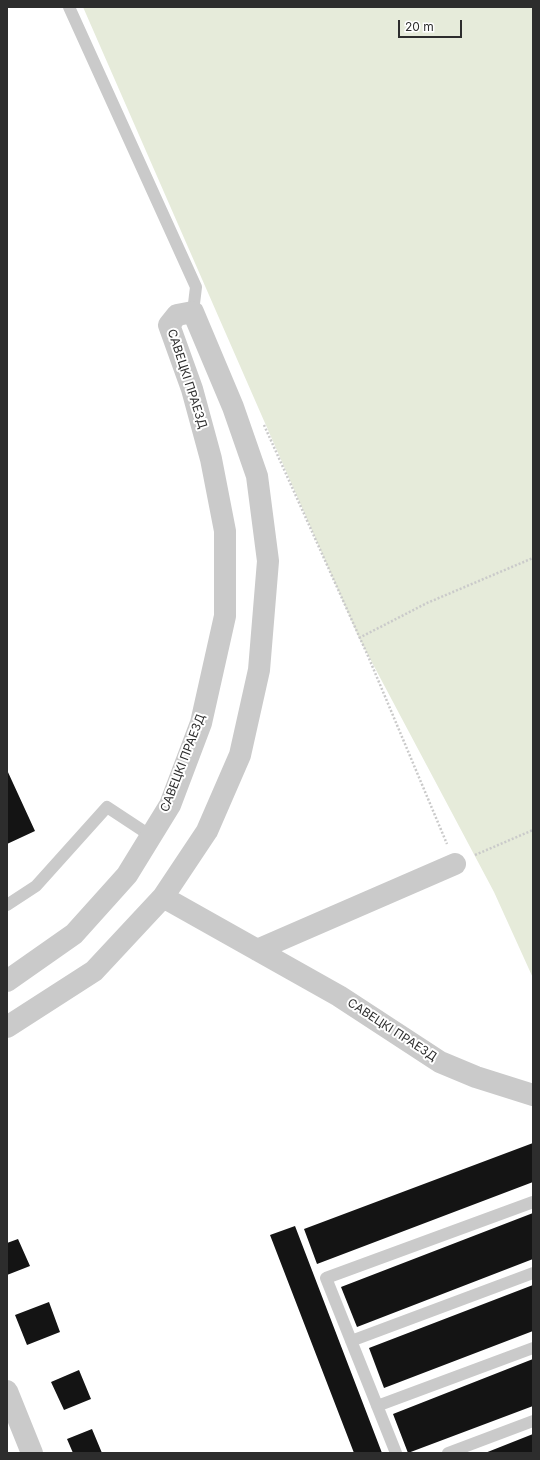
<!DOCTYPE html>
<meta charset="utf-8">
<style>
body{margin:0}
#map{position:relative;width:540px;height:1460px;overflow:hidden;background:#fff;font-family:Inter,sans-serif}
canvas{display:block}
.frame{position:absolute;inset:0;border:8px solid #2d2d2d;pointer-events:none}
.scale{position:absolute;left:398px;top:20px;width:64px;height:18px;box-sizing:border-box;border:2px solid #2d2d2d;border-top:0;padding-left:5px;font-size:12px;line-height:14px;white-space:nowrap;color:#2d2d2d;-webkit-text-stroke:3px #fff;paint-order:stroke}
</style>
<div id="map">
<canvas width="540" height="1460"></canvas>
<div class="frame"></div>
<div class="scale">20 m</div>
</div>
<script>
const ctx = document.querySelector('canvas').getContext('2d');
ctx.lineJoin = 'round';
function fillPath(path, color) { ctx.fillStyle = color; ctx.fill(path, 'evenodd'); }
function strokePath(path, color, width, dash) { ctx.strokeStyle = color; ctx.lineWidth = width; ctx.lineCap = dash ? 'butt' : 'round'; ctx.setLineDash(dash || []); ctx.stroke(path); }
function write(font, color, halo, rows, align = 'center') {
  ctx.font = font + ' Inter,sans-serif'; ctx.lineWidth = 4; ctx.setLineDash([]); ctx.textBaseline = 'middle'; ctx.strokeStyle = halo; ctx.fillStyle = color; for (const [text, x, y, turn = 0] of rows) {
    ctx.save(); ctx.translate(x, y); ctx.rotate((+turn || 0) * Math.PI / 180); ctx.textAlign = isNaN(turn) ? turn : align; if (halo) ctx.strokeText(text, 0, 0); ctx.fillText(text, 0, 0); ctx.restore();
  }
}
const green = new Path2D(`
 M83,7H533V978L494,892L359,638Z`);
const building = new Path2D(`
 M7,770L35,831L7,844Z
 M533,1143V1182L317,1264L304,1229Z
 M533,1213V1259L357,1327L341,1287Z
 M295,1226L382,1453H354L270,1235Z
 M18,1239L30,1266L7,1275V1243Z
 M533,1285V1331L384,1388L369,1348Z
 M49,1302L60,1332L27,1345L15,1315Z
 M533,1359V1406L408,1453L393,1414Z
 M79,1370L91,1399L64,1410L51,1382Z
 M92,1429L102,1453H73L67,1439Z
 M533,1434V1453H485Z`);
const path = new Path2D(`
 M264,425L368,656L447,844
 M359,638L427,603L533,558
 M475,855L533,830`);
const service = new Path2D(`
 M69,7L196,287L193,312
 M7,905L36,886L107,807L151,836
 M351,1341L533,1273
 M377,1406L533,1348
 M396,1453L326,1278L533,1202
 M448,1453L533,1421`);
const minor = new Path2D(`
 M163,897L339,996L440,1062L476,1077L533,1095
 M257,950L455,864
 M7,981L74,934L127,875L170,805L201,723L225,616V531L211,459L192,389L169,325L177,315L193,312L233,407L257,476L268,561L259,670L240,755L207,831L163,897L94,971L7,1027
 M7,1391L32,1453`);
const streetNames = [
 ["САВЕЦКІ ПРАЕЗД",187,379,72],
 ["САВЕЦКІ ПРАЕЗД",183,763,-69],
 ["САВЕЦКІ ПРАЕЗД",392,1030,33]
];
fillPath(green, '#e6ebda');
fillPath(building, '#141414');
strokePath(path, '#cacaca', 2.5, [2, 2]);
strokePath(service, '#cacaca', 12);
strokePath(minor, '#cacaca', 22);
write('12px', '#2d2d2d', '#fff', streetNames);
</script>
